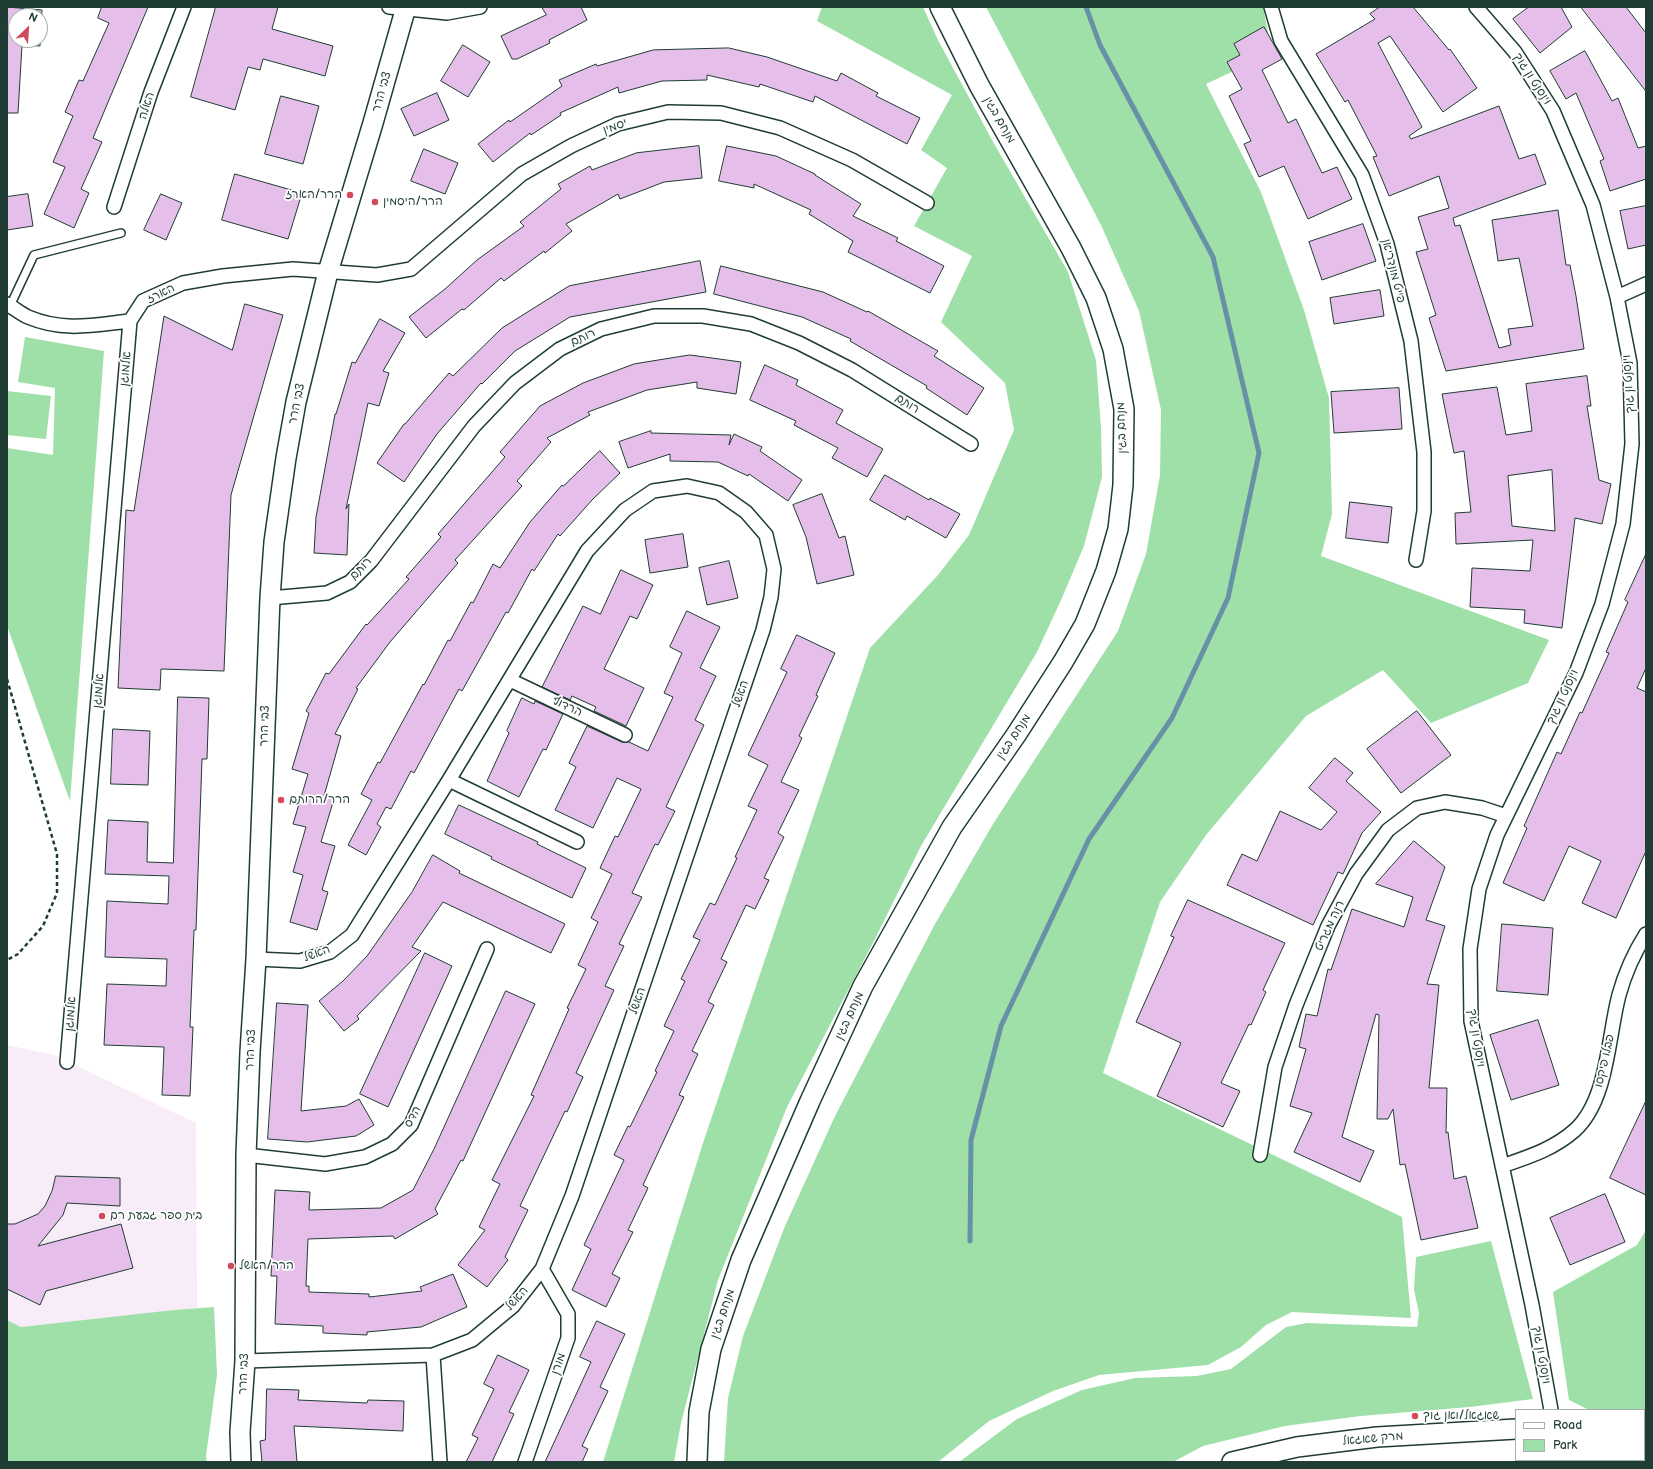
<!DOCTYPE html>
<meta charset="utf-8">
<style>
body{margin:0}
#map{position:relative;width:1653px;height:1469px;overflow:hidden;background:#fff;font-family:"Balsamiq Sans",sans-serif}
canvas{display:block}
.frame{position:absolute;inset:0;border:8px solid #1f3d34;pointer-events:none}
.legend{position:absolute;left:1515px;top:1409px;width:130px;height:52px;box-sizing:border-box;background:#fff;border:1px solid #a5b1ae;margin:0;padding:5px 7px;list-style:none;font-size:12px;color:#1f3d34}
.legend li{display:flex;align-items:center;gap:8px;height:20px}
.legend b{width:20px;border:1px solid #a5b1ae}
.north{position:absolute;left:8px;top:8px;width:40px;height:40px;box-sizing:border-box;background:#fff;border:1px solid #a5b1ae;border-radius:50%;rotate:25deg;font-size:11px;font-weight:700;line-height:16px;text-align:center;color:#1f3d34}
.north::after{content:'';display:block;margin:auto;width:14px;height:18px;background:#d1495b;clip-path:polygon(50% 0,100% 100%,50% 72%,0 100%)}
</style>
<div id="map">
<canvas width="1653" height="1469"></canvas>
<div class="frame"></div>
<ul class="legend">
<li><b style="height:5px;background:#fff"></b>Road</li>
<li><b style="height:11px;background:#9fe0a9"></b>Park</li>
</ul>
<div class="north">N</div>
</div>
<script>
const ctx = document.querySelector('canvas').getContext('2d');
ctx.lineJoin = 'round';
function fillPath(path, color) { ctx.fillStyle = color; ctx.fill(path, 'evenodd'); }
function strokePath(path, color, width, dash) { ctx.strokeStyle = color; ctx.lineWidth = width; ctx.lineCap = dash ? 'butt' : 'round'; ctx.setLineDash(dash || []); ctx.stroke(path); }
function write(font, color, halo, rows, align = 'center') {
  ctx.font = font + ' "Balsamiq Sans","Playpen Sans Hebrew",sans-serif'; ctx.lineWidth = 3.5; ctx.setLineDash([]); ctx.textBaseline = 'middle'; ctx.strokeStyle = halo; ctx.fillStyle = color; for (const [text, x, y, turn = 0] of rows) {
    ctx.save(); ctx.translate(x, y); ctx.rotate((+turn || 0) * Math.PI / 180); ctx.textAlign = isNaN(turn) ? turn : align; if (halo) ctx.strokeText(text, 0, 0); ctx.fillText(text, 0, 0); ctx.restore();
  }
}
const built = new Path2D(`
 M7,1045L54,1055L196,1123L197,1308L21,1327L7,1320Z`);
const green = new Path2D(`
 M822,7H923L938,40L992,140L1068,272L1096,360L1101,428L1102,477L1084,546L1062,598L1037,652L921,846L876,937L787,1107L718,1280L681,1423L674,1462H603L703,1143L870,648L938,575L969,535L1014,430L1005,383L941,322L972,256L914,226L947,168L921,150L952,95L817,21Z
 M986,7H1263L1272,53L1206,84L1261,192L1304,310L1329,398L1332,514L1321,556L1549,640L1528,683L1431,723L1383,670L1306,716L1206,835L1160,902L1103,1073L1402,1217L1411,1318L1292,1312L1266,1325L1241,1347L1208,1365L1099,1375L1053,1391L989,1421L938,1462H724L728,1398L743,1336L785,1226L835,1116L935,924L993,824L1118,631L1146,554L1160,475L1161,410L1139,311L1101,225Z
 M25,337L104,351L70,801L7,626V448L53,455L55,388L18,382Z
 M7,391L51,396L46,439L7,435Z
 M1646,1230V1410H1589L1569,1400L1553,1292L1637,1245Z
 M1491,1241L1533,1399L1470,1407L1361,1416L1285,1426L1203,1446L1173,1462H959L1017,1419L1082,1390L1135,1378L1197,1376L1231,1369L1286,1327L1307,1323L1417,1327L1419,1313L1414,1290L1416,1257Z
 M214,1307L217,1375L206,1456L207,1462H7V1320L21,1327L174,1310Z`);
const stream = new Path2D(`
 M970,1241L971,1140L1001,1026L1089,839L1172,718L1228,598L1259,453L1213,257L1100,45L1086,7`);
const building = new Path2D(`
 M7,7L42,10L40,46L22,45L18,113H7ZM16,16H40V40H16Z
 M102,7H148L93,138L102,142L81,189L89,193L74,228L44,214L65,167L53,162L73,116L65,112L79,80L83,81L109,23L98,18Z
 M216,7H278L272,29L333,46L325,76L263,59L260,70L248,67L235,110L191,97Z
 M542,7H581L587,20L549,40L550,43L517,59H512L501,36L546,15Z
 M1380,7H1413L1449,50L1450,49L1477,88L1443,112L1390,36L1378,43L1422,127L1409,136L1411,139L1499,106L1519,159L1535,154L1546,184L1453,218L1455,226L1460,225L1499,348L1511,345L1508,329L1533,326L1519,258L1498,261L1492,220L1558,210L1566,265H1570L1576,296L1584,349L1446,371L1429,318L1436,315L1416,252L1428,249L1418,217L1449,208L1439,176L1389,196L1373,157L1377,156L1348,100L1345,102L1316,54L1375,19L1370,14Z
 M1529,7H1561L1572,27L1540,53L1513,19Z
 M1581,7H1626L1646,33V91Z
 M1264,27L1282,59L1262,70L1288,123L1296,119L1322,173L1337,167L1352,199L1308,219L1284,166L1259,177L1244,144L1251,141L1229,96L1242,89L1227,62L1240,55L1234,44Z
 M463,45L490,62L468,97L441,81Z
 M729,48L767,57L837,81L841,73L878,93L876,96L920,118L907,144L815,96L813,102L760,84L759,87L707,75V80L662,81L619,93L618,87L560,113L561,115L531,135L530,133L493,162L478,144L509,120L510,122L562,86L559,80L596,64L597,66L653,50Z
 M1585,51L1612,101L1618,98L1638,148L1646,146V179L1610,191L1600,161L1604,159L1576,93L1566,99L1550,71Z
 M437,93L449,120L414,136L401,109Z
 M281,96L319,106L303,164L265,154Z
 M699,146L702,178L664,182L620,199L618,194L566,224L572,231L545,253L544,251L504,281L501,278L464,310L462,309L426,338L409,317L445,289L477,260L524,226L520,222L561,189L558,184L590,166L592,170L636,153Z
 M727,146L776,156L815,174V175L861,204L853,216L898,238L896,241L944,266L930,293L848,252L853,241L809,214L811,210L754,184V188L719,181Z
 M424,149L458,163L445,194L411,181Z
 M235,174L302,193L288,239L222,220Z
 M28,194L33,226L7,230V197Z
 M161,194L182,203L166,240L144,230Z
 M1646,206V245L1628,249L1620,211Z
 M1363,224L1376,261L1322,280L1309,242Z
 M700,261L706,292L570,317L515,351L482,384L481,383L437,434L404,482L377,463L404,424H405L449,373L453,376L502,328L569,286Z
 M721,266L823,292L867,312L868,311L938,351L934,356L984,388L967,415L926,388L927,386L850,341L851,339L802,317L714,294Z
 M1380,290L1384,316L1334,324L1330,298Z
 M245,304L283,315L231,495L224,671L161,669L160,690L118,688L126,510L134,511L164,316L232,350Z
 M380,319L405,333L383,371L389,373L379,406L368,403L346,509L349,504L347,555L314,553L316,517L335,414H336L352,362L355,363Z
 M690,355L741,362L736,394L697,388V382L647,390L588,412L590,415L547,438L551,442L517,481L522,486L455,560L458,563L390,642L356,688L358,689L335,734L341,736L324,796L334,799L321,842L335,846L322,890L328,892L317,930L290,922L303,875L293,872L306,827L293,824L308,774L292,769L309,713L306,711L326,673L329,674L366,624L367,625L409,579L406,577L441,537L438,534L505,457L500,452L540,406L583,383L634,364Z
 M765,365L798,380L796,385L843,410L836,423L883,449L867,477L832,458L838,448L794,425L796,421L750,400Z
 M1587,376L1591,406H1587L1599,480L1611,484L1602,524L1575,518L1562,628L1524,623L1525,610L1470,607L1472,568L1530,571L1533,540L1456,544L1455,513L1471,512L1464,451L1454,453L1442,394L1497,387L1506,435L1532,431L1526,384ZM1552,470L1555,531L1512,526L1508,476Z
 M1399,388L1402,429L1334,433L1331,392Z
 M651,431V433L731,435L729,445L734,434L762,447L760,451L802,480L788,501L749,474L748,476L718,462L670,461V454L628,468L619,442Z
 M600,451L620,473L592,500L560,536L558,534L534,571L532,569L508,613L506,612L462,691L459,689L414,773L411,771L391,809L386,807L377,824L381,827L366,855L348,845L372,800L361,794L378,762L380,763L423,684L424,685L448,640L450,641L471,602L473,603L493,564L500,568L530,522L562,485L563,486Z
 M885,475L929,500L930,498L960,514L946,538L907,516L905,520L870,500Z
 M822,494L839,538L845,536L854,575L817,584L806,537L793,505Z
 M1350,502L1392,507L1388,543L1346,538Z
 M683,534L688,567L650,573L645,540Z
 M1646,554V668L1637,688L1646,692V851L1616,918L1582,903L1601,861L1569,846L1544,901L1503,883L1527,828L1524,826L1557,752L1561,754L1580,712L1582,713L1609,653L1606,652L1628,602L1625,600Z
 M729,561L738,598L707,605L699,568Z
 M621,570L653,585L637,619L630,616L604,669L644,688L626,726L594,711L596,707L572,696L570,700L542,687L583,606L600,614Z
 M687,611L720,627L700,668L716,676L695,720L704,725L666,807L675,811L658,845L655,844L632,893L642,897L619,944L624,946L605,986L614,990L576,1073L583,1077L567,1112L565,1111L520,1206L528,1210L505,1257L508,1260L487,1287L458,1265L485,1230L479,1227L500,1184L492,1180L534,1096L531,1095L569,1009L567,1008L586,969L578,965L598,922L591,918L612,874L600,868L615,836L618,837L641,789L617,778L593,828L555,810L576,767L569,763L587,726L622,742H629L648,751L673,697L664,693L682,653L670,647Z
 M797,635L835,653L816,695L818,696L799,736L802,738L781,782L799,790L778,833L784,837L764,878L769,880L755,909L746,905L721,959L727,962L708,1002L714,1005L692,1051L698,1054L679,1095L684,1097L643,1185L648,1188L628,1230L633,1232L612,1274L620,1278L606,1307L572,1290L591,1249L584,1245L624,1160L614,1155L628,1126L630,1127L657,1072L655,1071L674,1031L664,1026L685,981L681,979L700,940L693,937L710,903L715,905L737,858L735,857L757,810L748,806L768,765L748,755L787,672L781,669Z
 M178,697L209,698L207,759H202L196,930H194L190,1027H193L190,1096L162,1095L164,1047L104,1045L107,984L166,986L167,959L105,957L107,901L168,904L169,876L105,874L108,820L148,822L147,862L173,863Z
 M522,698L534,704L535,701L563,714L546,750L543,749L519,797L487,781L509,733L507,731Z
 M1417,711L1451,755L1401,793L1367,749Z
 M113,729L150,731L148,785L111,784Z
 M1335,758L1353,773L1346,781L1381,812L1362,833L1343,874L1338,872L1313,925L1227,885L1242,854L1257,861L1280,811L1321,830L1337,812L1309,788Z
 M459,805L538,842L537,844L586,868L572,898L491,859L492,857L445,834Z
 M1414,841L1445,867L1426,920L1445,926L1427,984L1439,985L1429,1088H1447L1446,1133L1448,1132L1454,1179L1466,1176L1478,1228L1421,1240L1405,1164L1400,1165L1393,1109L1388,1119H1377L1379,1015L1376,1014L1342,1137L1374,1151L1360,1182L1294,1152L1312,1113L1290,1106L1306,1049L1299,1047L1306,1014L1317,1016L1328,969L1331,970L1352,909L1404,927L1413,897L1376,884Z
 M433,855L460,871L459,873L565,924L551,953L443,902L412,947L421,951L357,1016L359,1019L344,1031L319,1001L343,981L367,956L412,892Z
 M1188,900L1285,943L1263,990L1266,992L1251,1025L1249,1024L1221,1083L1240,1091L1223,1127L1157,1096L1181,1043L1136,1022L1174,937L1171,936Z
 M1502,924L1553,928L1548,995L1497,991Z
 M425,953L452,966L388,1107L360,1094Z
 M506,991L535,1004L463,1161L461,1160L435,1209L438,1214L395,1239L393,1236L308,1239L306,1286H309V1292L369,1294V1297L422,1291L420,1287L453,1274L467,1307L421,1327L367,1332V1335L323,1333V1326L275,1324L277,1276H271L275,1190L310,1192L309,1210L381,1208L413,1190L434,1149Z
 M277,1003L308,1005L301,1111L346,1106L359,1099L374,1125L356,1136L307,1142L268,1139Z
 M1538,1020L1559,1085L1511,1100L1490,1035Z
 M1646,1101V1195L1610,1178Z
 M56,1176L120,1178V1206L67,1203L63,1215L38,1246L121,1224L133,1268L46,1291L40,1305L7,1289V1224H15L38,1214L45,1206L52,1191Z
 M1605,1194L1625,1242L1570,1265L1550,1218Z
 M597,1321L625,1334L600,1387L608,1391L582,1446L588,1449L582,1462H545L591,1362L580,1357Z
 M498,1355L529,1370L509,1412L514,1414L492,1462H466L478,1438L472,1435L494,1389L484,1384Z
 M267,1389L299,1390L298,1400L367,1403L368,1400L404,1401L403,1431L294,1426L297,1462H262L260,1441L265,1440Z`);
const path = new Path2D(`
 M7,679L57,854V893L43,926L18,954L7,960`);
const lane = new Path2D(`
 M10,306L34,255L121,233`);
const street = new Path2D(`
 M389,7L447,13L480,7
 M1271,7L1281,41L1362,175L1387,244L1411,341L1424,452V511L1416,560
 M1476,7L1515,52L1553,111L1593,205L1617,297L1630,363L1632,444L1623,524L1602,604L1576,673L1497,835L1479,889L1470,949L1471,1021L1532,1305L1551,1410
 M114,207L151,92L184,7
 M1617,297L1646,284
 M7,304C14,308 21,314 28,317C64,332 93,325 130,321L143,301L183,283L223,276L293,269L377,275L411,269L522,174L571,146L618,124L668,112L721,113L780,128L852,160L927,203
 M270,598L327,593L350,582L371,561L474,426L515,383L560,349L601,329L654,316H703L751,324L799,343L852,370L971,444
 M510,680L625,735
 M449,780L577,842
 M67,1062L130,321
 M246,1155L325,1164L365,1157L392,1144L411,1125L487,949
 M1260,1155L1275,1067L1296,1005L1328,926L1356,874L1388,830L1417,808L1445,802L1482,808L1506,816
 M1502,1166C1528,1157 1554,1149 1575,1130C1608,1100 1608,1036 1619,995C1625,973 1634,953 1646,934
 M433,1355L440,1462
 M245,1361L433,1355L472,1340L513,1306L542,1269L572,1196L763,630L771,597L774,569L766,535L746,512L719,493L687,486L653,491L625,510L587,551L449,780L352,935L330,952L300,961L256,959
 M1560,1460V1462
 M525,1462L568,1338V1314L542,1269`);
const secondary = new Path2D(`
 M1644,1427H1646
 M241,1462L240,1432L245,1361L246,1155L250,1052L256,959L270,598L274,542L286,458L296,402L328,272L373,123L406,7
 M697,1462L699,1412L711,1349L741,1260L810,1101L863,986L952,827L1016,735L1063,662L1085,624L1106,571L1118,529L1123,485L1124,409L1113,349L1096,298L1071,248L979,85L940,7
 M1232,1462L1297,1447L1377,1437L1516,1429`);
const markers = [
 [350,195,4,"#d1495b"],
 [375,202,4,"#d1495b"],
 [281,800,4,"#d1495b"],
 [102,1216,4,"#d1495b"],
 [231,1266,4,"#d1495b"],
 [1415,1416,4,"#d1495b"]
];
const streetNames = [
 ["וינסנט ון גוך",1532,79,57],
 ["צבי הרר",382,92,-74],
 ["האלה",147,106,-72],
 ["מנחם בגין",999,120,60],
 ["יסמין",615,127,-20],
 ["פייט מונדריאן",1393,271,76],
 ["הארז",161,294,-26],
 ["רותם",583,338,-25],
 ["אלמוגן",126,369,-85],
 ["וינסנט ון גוך",1629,384,-94],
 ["צבי הרר",297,404,-78],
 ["רותם",907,404,32],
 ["מנחם בגין",1122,428,-92],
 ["רותם",361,569,-46],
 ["אלמוגן",99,691,-85],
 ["האשל",741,694,-71],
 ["וינסנט ון גוך",1563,697,-65],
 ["הרדוף",567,707,25],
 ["צבי הרר",265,726,-88],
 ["מנחם בגין",1014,737,-56],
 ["רנה מגריט",1330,926,-65],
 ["האשל",317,954,-20],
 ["האשל",638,1001,-71],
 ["אלמוגן",71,1014,-85],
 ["מנחם בגין",850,1016,-65],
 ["וינסנט ון גוך",1476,1038,81],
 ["צבי הרר",251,1050,-87],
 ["פבלו פיקסו",1605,1061,-77],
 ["הדס",413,1117,-61],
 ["האשל",517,1299,-48],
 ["מנחם בגין",723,1314,-71],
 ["וינסנט ון גוך",1541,1355,80],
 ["מורן",559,1364,-71],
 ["צבי הרר",244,1374,-87],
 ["מרק שאגאל",1373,1439,-5]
];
const poiNames = [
 ["הרר/הארז",342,195,"right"],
 ["הרר/היסמין",383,202],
 ["הרר/הרותם",289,800],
 ["בית ספר גבעת רם",110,1216],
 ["הרר/האשל",239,1266],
 ["שאגאל/ואן גוך",1423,1416]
];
fillPath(built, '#f7ecf8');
fillPath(green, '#9fe0a9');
strokePath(stream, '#6691a7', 5);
fillPath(building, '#e5bfe9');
strokePath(building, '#1f3d34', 1);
strokePath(lane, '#1f3d34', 10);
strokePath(street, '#1f3d34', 16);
strokePath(secondary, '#1f3d34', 22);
strokePath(path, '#1f3d34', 2.5, [4, 3]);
strokePath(lane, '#fff', 7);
strokePath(street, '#fff', 13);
strokePath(secondary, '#fff', 19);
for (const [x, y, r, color] of markers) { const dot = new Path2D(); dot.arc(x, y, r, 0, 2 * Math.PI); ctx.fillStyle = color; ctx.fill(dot); strokePath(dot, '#fff', 1.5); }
write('12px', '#1f3d34', '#fff', streetNames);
write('12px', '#1f3d34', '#fff', poiNames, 'left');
</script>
